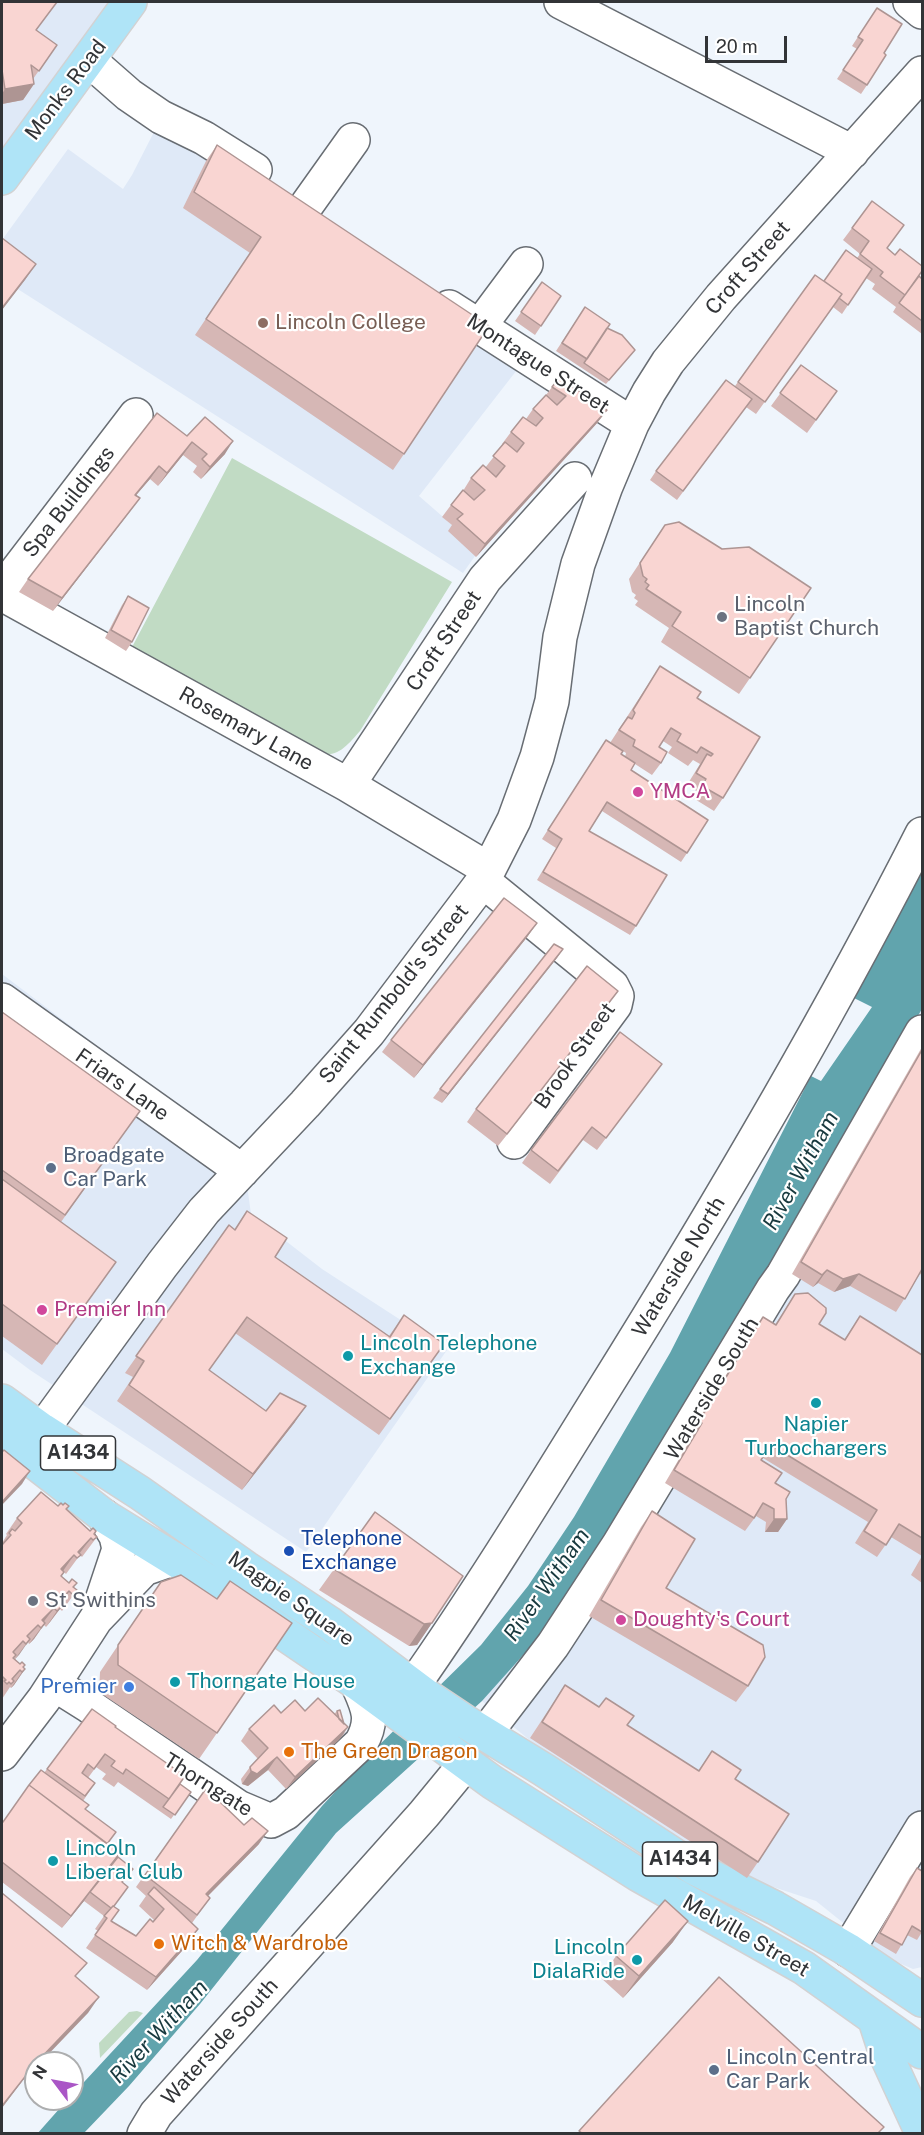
<!DOCTYPE html>
<style>
body{margin:0}
#map{position:relative;width:924px;height:2135px;overflow:hidden;background:#eff5fc;font-family:"Public Sans",sans-serif}
canvas{display:block}
.frame{position:absolute;inset:0;border:3px solid #323437;pointer-events:none}
.north{position:absolute;left:24px;top:2051px;width:60px;height:60px;box-sizing:border-box;background:#fff;border:2px solid #adaeaf;border-radius:50%;rotate:302deg;font-size:16px;font-weight:700;line-height:24px;text-align:center;color:#323437}
.north::after{content:'';display:block;margin:auto;width:21px;height:27px;background:#aa56c6;clip-path:polygon(50% 0,100% 100%,50% 72%,0 100%)}
.scale{position:absolute;left:705px;top:36px;width:82px;height:27px;box-sizing:border-box;border:3px solid #323437;border-top:0;padding-left:8px;font-size:18px;line-height:21px;white-space:nowrap;color:#323437;-webkit-text-stroke:4px #fff;paint-order:stroke}
</style>
<div id="map">
<canvas width="924" height="2135"></canvas>
<div class="frame"></div>
<div class="north">N</div>
<div class="scale">20 m</div>
</div>
<script>
const ctx = document.querySelector('canvas').getContext('2d');
ctx.lineJoin = 'round';
function fillPath(path, color) { ctx.fillStyle = color; ctx.fill(path, 'evenodd'); }
function strokePath(path, color, width, dash) { ctx.strokeStyle = color; ctx.lineWidth = width; ctx.lineCap = dash ? 'butt' : 'round'; ctx.setLineDash(dash || []); ctx.stroke(path); }
function write(font, color, halo, rows, align = 'center') {
  ctx.font = font + ' "Public Sans",sans-serif'; ctx.lineWidth = 4.5; ctx.setLineDash([]); ctx.textBaseline = 'middle'; ctx.strokeStyle = halo; ctx.fillStyle = color; for (const [text, x, y, turn = 0] of rows) {
    ctx.save(); ctx.translate(x, y); ctx.rotate((+turn || 0) * Math.PI / 180); ctx.textAlign = isNaN(turn) ? turn : align; if (halo) ctx.strokeText(text, 0, 0); ctx.fillText(text, 0, 0); ctx.restore();
  }
}
const built = new Path2D(`
 M2,2H115L67,71L2,148Z
 M156,128L211,157L520,366L419,496L480,549L463,573L2,279V240L68,149L123,189L132,175Z
 M2,974L243,1156L251,1214L322,1269L447,1350L306,1552L30,1370L2,1349Z
 M922,1009V1967L913,1969L887,1958L816,1901L703,1864L588,1788L482,1701L542,1634Z`);
const green = new Path2D(`
 M232,458L452,582L360,731C344,749 339,756 315,755L131,649Z
 M137,2011L143,2013L100,2058L99,2043L129,2012Z`);
const water = new Path2D(`
 M922,870V1009L840,1146L614,1536L542,1634L482,1701L336,1833L200,2004L129,2086L84,2133L37,2134L68,2099H72V2095L197,1960L322,1806L368,1756L481,1645L528,1586L574,1517L670,1353L811,1076L821,1081L872,1007L854,998Z`);
const minor = new Path2D(`
 M561,2L852,152
 M910,2L922,12
 M89,60L129,95L161,117L204,138L255,170
 M306,206L353,140
 M449,307L632,424
 M479,327L526,264
 M2,590L136,415
 M2,594L348,785L488,869
 M348,785L485,579L575,479
 M483,881L612,986L617,996L615,1005L514,1142
 M2,1000L242,1171
 M42,1430L162,1265L204,1211L305,1104L369,1032L483,881L514,820L537,757L552,701L560,637L578,564L606,486L632,424L649,392L668,362L721,297L922,73
 M99,1609L119,1549L116,1536L104,1516
 M54,1684L89,1706L238,1807L271,1821L286,1813L361,1743C375,1719 367,1706 357,1683
 M413,1686C479,1592 539,1494 599,1397C714,1213 824,1027 922,834
 M485,1734L553,1645L619,1544L773,1289L783,1275L922,1032
 M2,1754L44,1699L96,1619L144,1569L173,1559
 M848,1950L922,1828
 M144,2134L156,2114L424,1814L466,1763`);
const major = new Path2D(`
 M2,178L130,2
 M2,1401L42,1430L140,1493L246,1568L329,1623L425,1695L464,1721L544,1770L694,1868L775,1908L848,1950L922,2000
 M2,1437L104,1516L182,1564L357,1683L492,1782L639,1875L804,1968L922,2052
 M875,2020L887,2057L922,2133`);
const wall = new Path2D(`
 M2,2L36,30L57,45L33,79L34,84L23,100L2,104Z
 M871,17L867,85L861,94L837,79L857,49L852,46Z
 M217,145L404,454L393,470L195,335L250,253L183,208L206,161Z
 M904,225L887,248L922,279V334L893,312L896,307L872,289L875,284L866,278L842,314L833,307L756,414L746,407L677,500L650,480L656,471L735,386L815,275L824,281L857,258L860,254L843,240L852,228Z
 M542,282L561,296L535,335L515,321Z
 M585,307L607,328L632,354L606,384L556,351Z
 M801,365L837,391L807,433L771,406Z
 M559,378L598,422L476,557L448,531L452,525L442,517L451,505L463,491L471,478L485,468L503,445L502,444L511,432L526,419L533,409L546,395Z
 M187,436L225,454L201,479L193,472L197,466L183,455L158,486L150,479L136,495L131,510L53,611L19,592L28,579Z
 M665,525L750,678L739,694L661,642L669,628L635,605L638,601L634,598L636,595L632,592L629,579Z
 M128,596L132,642L126,651L105,638L122,605Z
 M660,666L697,698L760,737L723,798L714,811L693,798L698,792L687,785L700,764L693,760L688,766L668,753L672,747L663,741L659,747L661,763L652,775L635,764L631,770L687,853L681,862L602,811L589,831L636,926L630,935L537,880L556,848L542,839L600,749L606,740L610,743ZM623,751L626,753L625,757L621,754Z
 M528,936L414,1078L382,1052L391,1040Z
 M563,949L442,1103L433,1098L440,1089Z
 M618,991L498,1146L467,1122L476,1109Z
 M2,1012L140,1111L61,1222L101,1283L42,1365L2,1336Z
 M922,1047V1275L920,1274L896,1312L850,1286L834,1292L818,1283L813,1287L792,1274Z
 M662,1064L597,1150L583,1140L550,1184L522,1163L531,1150Z
 M247,1211L275,1257L389,1336L404,1315L444,1344L379,1435L235,1333L209,1370L266,1411L295,1422L242,1490L117,1401L133,1377L125,1373L229,1225L234,1230Z
 M795,1294L819,1324L844,1340L860,1316L922,1355V1556L891,1537L877,1557L855,1543L868,1522L763,1458L761,1460L786,1499L787,1519L778,1532H765L766,1522L756,1516L745,1531L665,1483L693,1435L690,1433L754,1330L763,1317L775,1325Z
 M63,1505L69,1506L67,1509L90,1531H96L94,1534L97,1537L82,1557L80,1555L66,1574L63,1571L61,1576L69,1583H77L74,1587L77,1590L62,1611L60,1609L50,1622L46,1627L44,1625L34,1639L29,1644L28,1642L15,1659L25,1669L14,1685L11,1688L10,1687L2,1699V1543L7,1535L6,1534L17,1518L58,1506Z
 M652,1511L666,1588L748,1686L736,1702L589,1616L641,1527Z
 M375,1512L432,1623L417,1645L409,1646L319,1590Z
 M922,1556V1583L911,1575Z
 M230,1581L217,1733L199,1759L99,1692L100,1672L161,1582L217,1599Z
 M565,1685L698,1771L712,1751L758,1862L747,1878L530,1738Z
 M92,1709L115,1728L180,1784L191,1792L171,1819L118,1782L114,1787L102,1779L106,1774L96,1767L88,1778L95,1783L83,1801L85,1809L118,1857L122,1883L114,1907L111,1922L136,1936L154,1920L139,1906L146,1896L136,1887L205,1790L220,1802L259,1844L208,1896L210,1898L192,1923L198,1929L190,1942L147,1990L86,1948L98,1931L95,1929L104,1916L84,1901L62,1928L2,1882V1820L3,1822L44,1773Z
 M305,1711L334,1714L337,1711L346,1730L343,1735L286,1789L268,1770L248,1786L242,1784L241,1779L250,1767L258,1759L241,1741L249,1729L281,1713Z
 M917,1868L922,1871V1932L917,1940L907,1935L896,1954L874,1941L910,1877Z
 M673,1942L623,1998L601,1978L616,1956Z`);
const shadedWall = new Path2D(`
 M34,84L23,100L2,104V94L5,89Z
 M36,264L25,280L2,310V308Z
 M607,410L598,422L476,557L485,544Z
 M233,441L225,454L201,479L210,467Z
 M192,442L183,455L158,486L167,473Z
 M159,466L150,479L126,507L135,495Z
 M140,498L131,510L53,611L62,598Z
 M537,923L528,936L414,1078L423,1065Z
 M563,949L557,958L442,1103L448,1094Z
 M618,991L609,1003L498,1146L507,1134Z
 M827,1270L818,1283L813,1287L822,1275Z
 M859,1274L850,1286L834,1292L843,1279Z
 M306,1406L295,1422L242,1490L253,1474Z
 M30,1471L22,1484L2,1505V1502Z
 M774,1519H787L778,1532H765Z
 M91,1538L79,1554L78,1552Z
 M74,1555L63,1571L61,1569Z
 M69,1591L58,1607V1603Z
 M62,1606L50,1622L46,1627L57,1611Z
 M54,1608L42,1624V1620Z
 M45,1623L34,1639L29,1644L41,1628Z
 M432,1623L417,1645L409,1646L424,1624Z
 M30,1639L19,1655L14,1660L26,1644Z
 M25,1669L14,1685L11,1688L22,1672Z
 M348,1727L342,1735L346,1731L339,1740L286,1789L295,1777Z
 M277,1757L268,1770L248,1786L242,1784L251,1771Z
 M268,1831L259,1844L197,1907L206,1894Z
 M90,1892L84,1901L62,1928L71,1916Z
 M688,1921L673,1942L623,1998L639,1976Z
 M198,1929L190,1942L147,1990L156,1977Z
 M99,1997L88,2013L40,2063H36V2067L23,2080L2,2108V2106L35,2064Z`);
const building = new Path2D(`
 M2,2H57L36,30L57,45L39,71L31,65L34,84L5,89L2,70Z
 M877,8L902,24L884,53L886,55L867,85L843,70L863,40L858,37Z
 M217,145L489,326L404,454L206,319L261,237L194,192Z
 M872,201L904,225L887,248L895,255L900,249L922,266V271L905,295L880,276L883,272L860,254L869,241L852,228Z
 M2,238L36,264L2,308Z
 M846,250L872,269L848,305L839,298L842,294L824,281Z
 M815,275L842,294L765,402L738,382Z
 M919,276L922,279V321L899,303Z
 M542,282L561,296L541,326L521,312Z
 M585,307L610,324L587,359L562,343Z
 M607,328L622,335L635,350L609,380L584,363Z
 M801,365L837,391L816,420L780,393Z
 M559,378L607,410L485,544L457,519L463,514L451,505L463,490L474,500L485,490L471,478L483,465L496,477L505,466L493,456L505,442L517,452L524,443L511,432L523,417L536,426L543,418L533,409L546,395L557,405L566,396L552,387Z
 M726,380L752,399L683,491L656,471Z
 M157,413L187,436L205,417L233,441L210,467L202,459L207,454L192,442L167,473L159,466L135,495L140,498L62,598L28,579Z
 M679,522L722,549L749,547L811,588L750,678L672,626L681,612L646,589L649,585L645,582L647,579L643,576L640,563L665,525Z
 M128,596L149,608L132,642L111,630Z
 M660,666L701,692L697,698L760,737L723,798L702,786L706,779L696,773L707,754L711,756L713,754L701,747L697,753L677,741L681,734L671,728L659,747L667,752L661,763L633,746L635,740L619,730L628,717L632,719L635,713L633,710Z
 M606,740L623,751L621,754L635,763L631,770L708,820L687,853L607,802L589,831L667,875L636,926L543,872L562,839L548,830Z
 M504,898L537,923L423,1065L391,1040Z
 M554,944L563,949L448,1094L440,1089Z
 M587,966L618,991L507,1134L476,1109Z
 M2,1012L140,1111L65,1215L2,1170Z
 M620,1032L662,1064L606,1138L592,1127L558,1171L531,1150Z
 M922,1050V1269L905,1299L859,1274L843,1279L827,1270L822,1275L801,1262Z
 M2,1179L116,1262L57,1344L2,1304Z
 M247,1211L287,1238L275,1257L390,1337L404,1315L444,1344L390,1419L247,1317L209,1370L266,1411L280,1393L306,1406L253,1474L129,1385L144,1361L136,1356L229,1225L235,1230Z
 M808,1293L826,1308V1313L819,1324L845,1340L860,1316L922,1355V1538L899,1524L886,1545L864,1531L877,1510L771,1445L761,1460L782,1473L775,1483L790,1492L786,1499L787,1519H774V1509L763,1503L754,1518L674,1470L702,1423L699,1421L763,1317L776,1325L795,1294Z
 M4,1450L30,1471L2,1502V1452Z
 M41,1492L58,1506L61,1503L63,1505L65,1503L69,1506L66,1509L90,1531L93,1528L96,1531L94,1534L97,1537L93,1540L91,1538L78,1552L81,1555L77,1558L74,1555L61,1569L64,1572L61,1576L69,1583L72,1579L77,1583L73,1587L77,1590L73,1595L69,1591L58,1603L62,1606L57,1611L54,1608L42,1620L45,1623L41,1628L38,1625L27,1636L30,1639L26,1644L23,1641L13,1652L16,1655L13,1658L20,1664L22,1662L25,1665L23,1667L25,1669L22,1672L20,1670L12,1679L14,1681L11,1684L9,1682L7,1684L4,1681L6,1680L2,1676V1545L11,1535L9,1533L12,1529L15,1531L22,1523L17,1518Z
 M652,1511L695,1539L666,1588L763,1645L765,1657L748,1686L601,1600Z
 M375,1512L463,1576L432,1623L424,1624L334,1569Z
 M181,1575L217,1599L230,1581L292,1623L217,1733L118,1665V1645L161,1582Z
 M565,1685L599,1707L606,1698L634,1716L627,1725L699,1771L712,1751L741,1770L735,1779L789,1814L758,1862L542,1722Z
 M318,1698L348,1727L295,1777L277,1757L257,1774L251,1771L250,1767L268,1748L249,1729L274,1705L281,1713L295,1700L305,1711Z
 M92,1709L116,1726L115,1727L185,1776L169,1799L126,1769L123,1774L111,1766L115,1761L105,1754L94,1769L88,1764L82,1773L95,1783L85,1796L47,1769Z
 M340,1710L344,1724L339,1719L337,1711Z
 M41,1770L89,1805L85,1809L116,1832L107,1844L29,1785Z
 M180,1784L191,1792L175,1815L163,1807Z
 M29,1785L120,1853L71,1916L2,1862V1820L3,1822Z
 M205,1790L221,1800L220,1802L244,1825L252,1818L268,1831L206,1894L210,1898L197,1915L145,1875Z
 M118,1857L133,1869L122,1882L128,1887L114,1906H113L111,1908L90,1892Z
 M917,1868L922,1871V1932L912,1926L902,1945L880,1933Z
 M154,1887L198,1929L156,1977L95,1935L107,1918L104,1916L113,1906L119,1910L111,1921L136,1936L150,1919L153,1922L164,1909L148,1894Z
 M2,1893L87,1963L75,1976L99,1997L35,2064L2,2106Z
 M665,1900L688,1921L639,1976L616,1956Z
 M719,1977L884,2127L878,2133H582L579,2131Z`);
const markers = [
 [263,323,6,"#8d6e63"],
 [722,617,6,"#6b7280"],
 [638,792,6,"#d1479c"],
 [51,1168,6,"#5c6f8a"],
 [42,1310,6,"#d1479c"],
 [348,1356,6,"#0f9aa8"],
 [816,1403,6,"#0f9aa8"],
 [289,1551,6,"#1a4fb4"],
 [33,1601,6,"#6b7280"],
 [621,1620,6,"#d1479c"],
 [175,1682,6,"#0f9aa8"],
 [129,1687,6,"#3f7fe0"],
 [289,1752,6,"#e8710a"],
 [53,1861,6,"#0f9aa8"],
 [159,1944,6,"#e8710a"],
 [637,1960,6,"#0f9aa8"],
 [714,2070,6,"#5c6f8a"]
];
const shields = [
 [78,1453,75],
 [680,1859,75]
];
const shieldNames = [
 ["A1434",78,1453],
 ["A1434",680,1859]
];
const streetNames = [
 ["Monks Road",66,90,-53],
 ["Croft Street",748,268,-49],
 ["Montague Street",538,364,33],
 ["Spa Buildings",69,502,-52],
 ["Croft Street",444,641,-56],
 ["Rosemary Lane",246,729,29],
 ["Saint Rumbold's Street",394,994,-51],
 ["Brook Street",575,1056,-55],
 ["Friars Lane",122,1085,35],
 ["Waterside North",679,1267,-59],
 ["Waterside South",712,1389,-59],
 ["Magpie Square",291,1599,35],
 ["Thorngate",208,1785,32],
 ["Melville Street",746,1936,30],
 ["Waterside South",220,2042,-48]
];
const educationNames = [
 ["Lincoln College",275,323]
];
const worshipNames = [
 ["Lincoln",734,605],
 ["Baptist Church",734,629],
 ["St Swithins",45,1601]
];
const hotelNames = [
 ["YMCA",650,792],
 ["Premier Inn",54,1310],
 ["Doughty's Court",633,1620]
];
const serviceNames = [
 ["Broadgate",63,1156],
 ["Car Park",63,1180],
 ["Lincoln Central",726,2058],
 ["Car Park",726,2082]
];
const cultureNames = [
 ["Lincoln Telephone",360,1344],
 ["Exchange",360,1368],
 ["Napier",816,1425,"center"],
 ["Turbochargers",816,1449,"center"],
 ["Thorngate House",187,1682],
 ["Lincoln",65,1849],
 ["Liberal Club",65,1873],
 ["Lincoln",625,1948,"right"],
 ["DialaRide",625,1972,"right"]
];
const transitNames = [
 ["Telephone",301,1539],
 ["Exchange",301,1563]
];
const shopNames = [
 ["Premier",117,1687]
];
const foodNames = [
 ["The Green Dragon",301,1752],
 ["Witch & Wardrobe",171,1944]
];
const waterNames = [
 ["River Witham",801,1171,-61],
 ["River Witham",547,1585,-55],
 ["River Witham",159,2032,-47]
];
fillPath(built, '#dfe9f7');
fillPath(green, '#c1dbc4');
fillPath(water, '#61a4ad');
strokePath(minor, '#686d73', 36);
strokePath(major, '#d2d2d3', 36);
strokePath(minor, '#fff', 33);
strokePath(major, '#afe4f7', 33);
fillPath(wall, '#d6b7b5');
fillPath(shadedWall, '#ae9593');
fillPath(building, '#f9d5d2');
strokePath(building, '#ae9593', 1.5);
for (const [x, y, r, color] of markers) { const dot = new Path2D(); dot.arc(x, y, r, 0, 2 * Math.PI); ctx.fillStyle = color; ctx.fill(dot); strokePath(dot, '#fff', 2); }
for (const [x, y, w] of shields) { const box = new Path2D(); box.roundRect(x - w / 2, y - 17, w, 34, 4.5); ctx.fillStyle = '#fff'; ctx.fill(box); strokePath(box, '#323437', 1.5); }
write('bold 20px', '#323437', null, shieldNames);
write('21px', '#323437', '#fff', streetNames);
write('21px', '#785e54', '#fff', educationNames, 'left');
write('21px', '#5b616d', '#fff', worshipNames, 'left');
write('21px', '#b23c85', '#fff', hotelNames, 'left');
write('21px', '#4e5e75', '#fff', serviceNames, 'left');
write('21px', '#0d838f', '#fff', cultureNames, 'left');
write('21px', '#164399', '#fff', transitNames, 'left');
write('21px', '#366cbe', '#fff', shopNames, 'right');
write('21px', '#c56008', '#fff', foodNames, 'left');
write('italic 22px', '#18393e', '#fff', waterNames);
</script>
